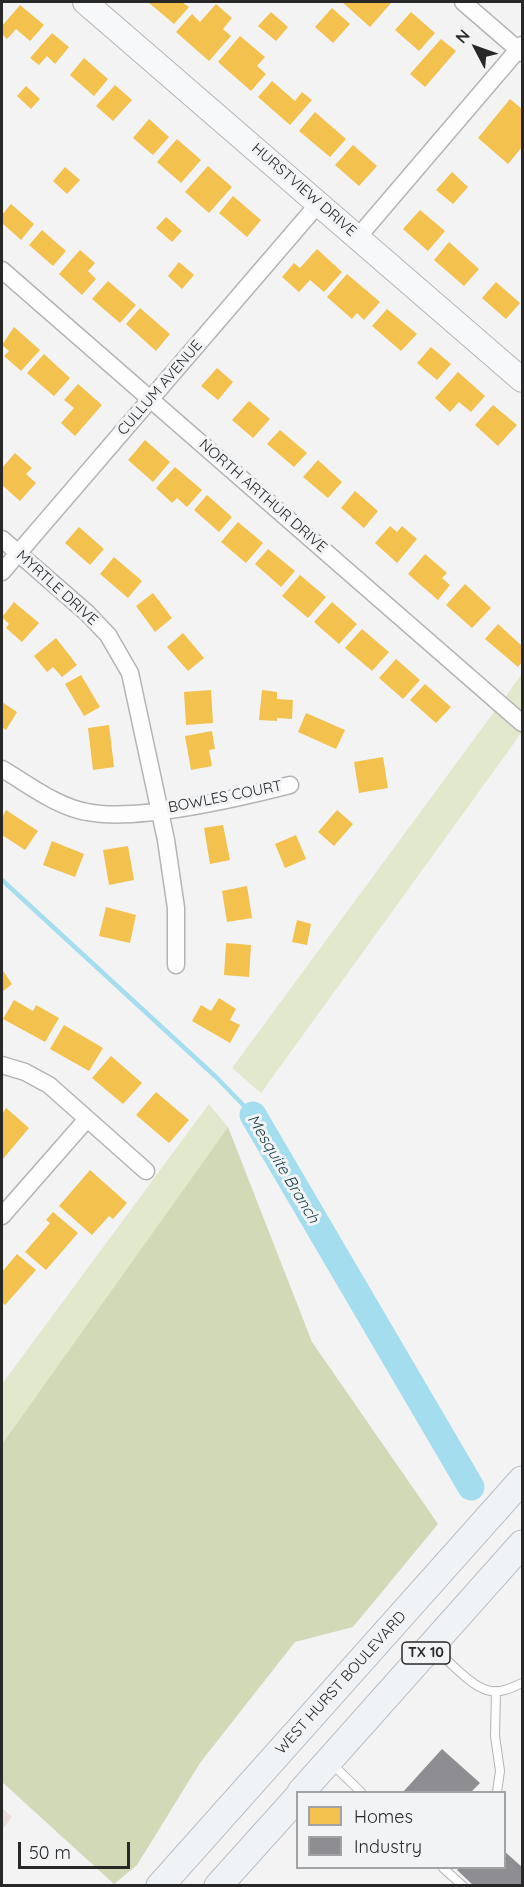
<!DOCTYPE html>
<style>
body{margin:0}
#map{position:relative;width:524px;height:1887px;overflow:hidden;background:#f3f3f4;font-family:Quicksand,sans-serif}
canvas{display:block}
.frame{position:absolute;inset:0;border:3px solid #282829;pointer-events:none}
.legend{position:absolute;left:296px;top:1791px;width:210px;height:78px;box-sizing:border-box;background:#f2f3f5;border:2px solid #a1a2a3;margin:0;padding:8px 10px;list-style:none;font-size:18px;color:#282829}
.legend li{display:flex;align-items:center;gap:12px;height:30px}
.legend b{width:30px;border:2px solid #a1a2a3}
.north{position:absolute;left:446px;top:18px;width:60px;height:60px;-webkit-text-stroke:4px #f2f3f5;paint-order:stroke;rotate:311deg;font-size:16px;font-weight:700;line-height:24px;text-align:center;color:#282829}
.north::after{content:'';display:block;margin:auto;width:21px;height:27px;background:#282829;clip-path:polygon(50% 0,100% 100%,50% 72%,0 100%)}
.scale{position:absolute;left:18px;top:1842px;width:112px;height:27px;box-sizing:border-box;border:3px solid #282829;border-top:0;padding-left:8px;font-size:18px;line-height:21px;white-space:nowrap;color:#282829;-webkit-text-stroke:4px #f2f3f5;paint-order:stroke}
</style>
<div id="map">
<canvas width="524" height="1887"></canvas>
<div class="frame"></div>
<ul class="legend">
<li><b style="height:16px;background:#f2c14e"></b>Homes</li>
<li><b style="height:16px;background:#8d8d92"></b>Industry</li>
</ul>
<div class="north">N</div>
<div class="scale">50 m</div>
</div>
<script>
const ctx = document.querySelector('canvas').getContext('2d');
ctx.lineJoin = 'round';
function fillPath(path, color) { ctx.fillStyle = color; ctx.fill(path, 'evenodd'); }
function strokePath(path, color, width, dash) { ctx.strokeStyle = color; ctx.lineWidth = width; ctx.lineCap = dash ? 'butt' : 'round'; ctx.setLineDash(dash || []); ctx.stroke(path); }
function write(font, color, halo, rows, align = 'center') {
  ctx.font = font + ' Quicksand,sans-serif'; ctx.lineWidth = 6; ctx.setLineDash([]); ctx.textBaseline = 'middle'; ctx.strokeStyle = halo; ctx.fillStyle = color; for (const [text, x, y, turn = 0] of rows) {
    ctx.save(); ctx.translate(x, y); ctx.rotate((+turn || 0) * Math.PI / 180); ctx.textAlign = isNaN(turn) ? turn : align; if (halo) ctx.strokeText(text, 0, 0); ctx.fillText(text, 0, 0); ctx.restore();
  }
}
const green = new Path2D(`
 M522,674V732L261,1093L232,1068Z
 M209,1104L228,1127L2,1444V1384Z`);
const forest = new Path2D(`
 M228,1127L312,1342L438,1524L353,1627L295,1642L200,1763L137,1865L114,1884L2,1782V1444Z`);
const homes = new Path2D(`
 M148,2H182L189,7L174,24Z
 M342,2H392L370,27Z
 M216,4L232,18L223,29L231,36L209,61L176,32L192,14L200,22Z
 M20,5L44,25L30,41L16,29L7,39L2,34V26Z
 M332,8L350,24L333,43L315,27Z
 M271,12L288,27L276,41L258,26Z
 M411,12L435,33L419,51L395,30Z
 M52,33L69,47L55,64L47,56L39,65L30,58Z
 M240,36L265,57L257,66L266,74L251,91L218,62Z
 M441,39L456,51L425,87L410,74Z
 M84,58L108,79L94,96L70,75Z
 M272,81L295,101L302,92L312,100L290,125L258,97Z
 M115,85L132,100L113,121L96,106Z
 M26,86L40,99L31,109L17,96Z
 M510,99L522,109V147L508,164L478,138Z
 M315,112L346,139L330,157L299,131Z
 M149,119L169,137L153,155L133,138Z
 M177,139L201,160L181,183L157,162Z
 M353,145L377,166L359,186L335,165Z
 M208,166L232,187L209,213L185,192Z
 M65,167L80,180L67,194L53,181Z
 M452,172L468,187L453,204L436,190Z
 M233,196L261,220L247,237L219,213Z
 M11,204L34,224L21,240L2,223V215Z
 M420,210L445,231L428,251L403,229Z
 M166,217L182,231L172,242L156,228Z
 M42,230L66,251L53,266L29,245Z
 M449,242L479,269L464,286L434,260Z
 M317,249L342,272L324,292L310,280L299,292L282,277L294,263L300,268Z
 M80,250L95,263L88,271L96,279L82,295L59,274Z
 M179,262L194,275L182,289L168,276Z
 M347,274L380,302L364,320L357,313L352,319L327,297Z
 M108,281L136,305L120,323L92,299Z
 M496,282L520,303L506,319L482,298Z
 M140,308L170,334L156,351L126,324Z
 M387,309L417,334L401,351L372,326Z
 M14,327L40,350L21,371L4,356L9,351L2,345Z
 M431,347L451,364L437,380L417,363Z
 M44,354L70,378L54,396L27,373Z
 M217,368L233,382L218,400L201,386Z
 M458,372L485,396L471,412L459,402L450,412L435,398Z
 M78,384L102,405L75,436L61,423L74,408L64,400Z
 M249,401L270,419L253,438L232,420Z
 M493,405L517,425L498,446L475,425Z
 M280,430L307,453L294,467L267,444Z
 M145,440L170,462L153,482L128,460Z
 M15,453L32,468L26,474L36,483L20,501L2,485V468Z
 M318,460L342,482L328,498L303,477Z
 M175,467L202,490L187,507L177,498L172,503L156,488Z
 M355,491L378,511L364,528L341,508Z
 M207,495L232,517L219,532L194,510Z
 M238,522L263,543L246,563L221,542Z
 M390,526L397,532L402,526L417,539L397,563L375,543Z
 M79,527L104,549L90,565L65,543Z
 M268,549L295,571L281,587L255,564Z
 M425,554L447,573L442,578L450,585L438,600L408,574Z
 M114,557L142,581L128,598L100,574Z
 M300,575L326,597L308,618L282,596Z
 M465,584L491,608L472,628L446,605Z
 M153,593L172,618L155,632L136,606Z
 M14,602L39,623L22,642L6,628L9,624L2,617Z
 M332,602L357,624L339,644L314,622Z
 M498,624L522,646V662L518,667L485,639Z
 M362,629L389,652L372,671L345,648Z
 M183,633L204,658L188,671L167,647Z
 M56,638L77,665L62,677L53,667L47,672L34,656Z
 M396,659L420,680L403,699L379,678Z
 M81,675L100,707L84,716L65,684Z
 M425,684L451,707L436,723L410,700Z
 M211,690L213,723L186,725L184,692Z
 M262,690L277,692V699L293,700L292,719L277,718V721L259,720Z
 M2,702L17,712L6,730L2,727Z
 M306,713L345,730L336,749L298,732Z
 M109,725L114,767L93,770L88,728Z
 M212,731L215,749L209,750L212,766L191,770L185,736Z
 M383,757L388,788L359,793L354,762Z
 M6,810L38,831L25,850L2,835V818Z
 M337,810L353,824L334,846L318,832Z
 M223,825L230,860L210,864L204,828Z
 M296,835L306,859L285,868L275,844Z
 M52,841L84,854L75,877L43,865Z
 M128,846L134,880L109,885L103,850Z
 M247,886L252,918L227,922L222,891Z
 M106,907L136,915L130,943L99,936Z
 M297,920L311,924L307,945L292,942Z
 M226,943L251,945L249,977L224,975Z
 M2,969L12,984L2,992Z
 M219,998L236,1009L230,1020L240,1025L230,1043L192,1021L201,1005L211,1011Z
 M14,1000L33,1011L36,1005L59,1018L45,1042L3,1019Z
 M64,1025L103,1048L89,1071L50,1049Z
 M111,1056L142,1083L123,1104L92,1078Z
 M156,1092L189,1120L169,1143L136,1115Z
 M6,1108L29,1128L2,1160V1114Z
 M90,1170L127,1203L113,1219L109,1216L92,1235L59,1206Z
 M53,1212L78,1233L46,1270L25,1252L50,1223L46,1220Z
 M17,1254L36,1270L5,1305L2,1302V1272Z`);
const industry = new Path2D(`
 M442,1749L480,1783L471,1792H403Z
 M504,1851L522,1867V1886H474L457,1870L459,1868H504Z`);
const stream = new Path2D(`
 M2,880L216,1077L253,1115`);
const river = new Path2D(`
 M253,1115L471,1487`);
const building = new Path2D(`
 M2,1808L12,1817L2,1830Z`);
const lane = new Path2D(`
 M435,1649C448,1660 473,1689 491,1691C502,1693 513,1687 522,1683
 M496,1691L495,1736L500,1771L497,1792
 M332,1764L361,1792
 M443,1868L463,1886`);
const street = new Path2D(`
 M463,2L522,53
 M358,237L522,45
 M2,270L522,723
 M2,539L87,613L108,635L130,673L166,840L176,908V965
 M2,572L319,203
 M2,769C28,784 57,807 87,812C137,822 239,798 290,785
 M2,1065L25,1072L49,1085L146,1171
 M2,1216L87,1119`);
const secondary = new Path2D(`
 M85,2L522,380`);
const primary = new Path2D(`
 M301,1792L522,1544
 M160,1886L522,1480
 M218,1886L298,1797`);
const shields = [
 [426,1653,48]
];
const shieldNames = [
 ["TX 10",426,1653]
];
const streetNames = [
 ["HURSTVIEW DRIVE",304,190,41],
 ["CULLUM AVENUE",160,388,-49],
 ["NORTH ARTHUR DRIVE",263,496,41],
 ["MYRTLE DRIVE",57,588,42],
 ["BOWLES COURT",225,797,-11],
 ["WEST HURST BOULEVARD",341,1683,-48]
];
const waterNames = [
 ["Mesquite Branch",283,1169,59]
];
fillPath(green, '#e1e8cc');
fillPath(forest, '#d1d9b7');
fillPath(homes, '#f2c14e');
fillPath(industry, '#8d8d92');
strokePath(stream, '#a4ddee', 4.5);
strokePath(river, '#a4ddee', 27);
fillPath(building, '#ecdedd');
strokePath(lane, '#b4b4b5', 10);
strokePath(street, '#b4b4b5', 19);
strokePath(secondary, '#b4b4b5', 26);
strokePath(primary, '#babec3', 29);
strokePath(lane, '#fdfdfd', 8);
strokePath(street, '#fdfdfd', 16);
strokePath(secondary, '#f7f8f9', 24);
strokePath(primary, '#f0f3f6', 27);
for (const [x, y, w] of shields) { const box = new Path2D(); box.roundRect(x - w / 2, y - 11, w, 22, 4.5); ctx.fillStyle = '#f2f3f5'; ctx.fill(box); strokePath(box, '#282829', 1.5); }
write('bold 14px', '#282829', null, shieldNames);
write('15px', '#282829', '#f2f3f5', streetNames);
write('italic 16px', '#143b45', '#f2f3f5', waterNames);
</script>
